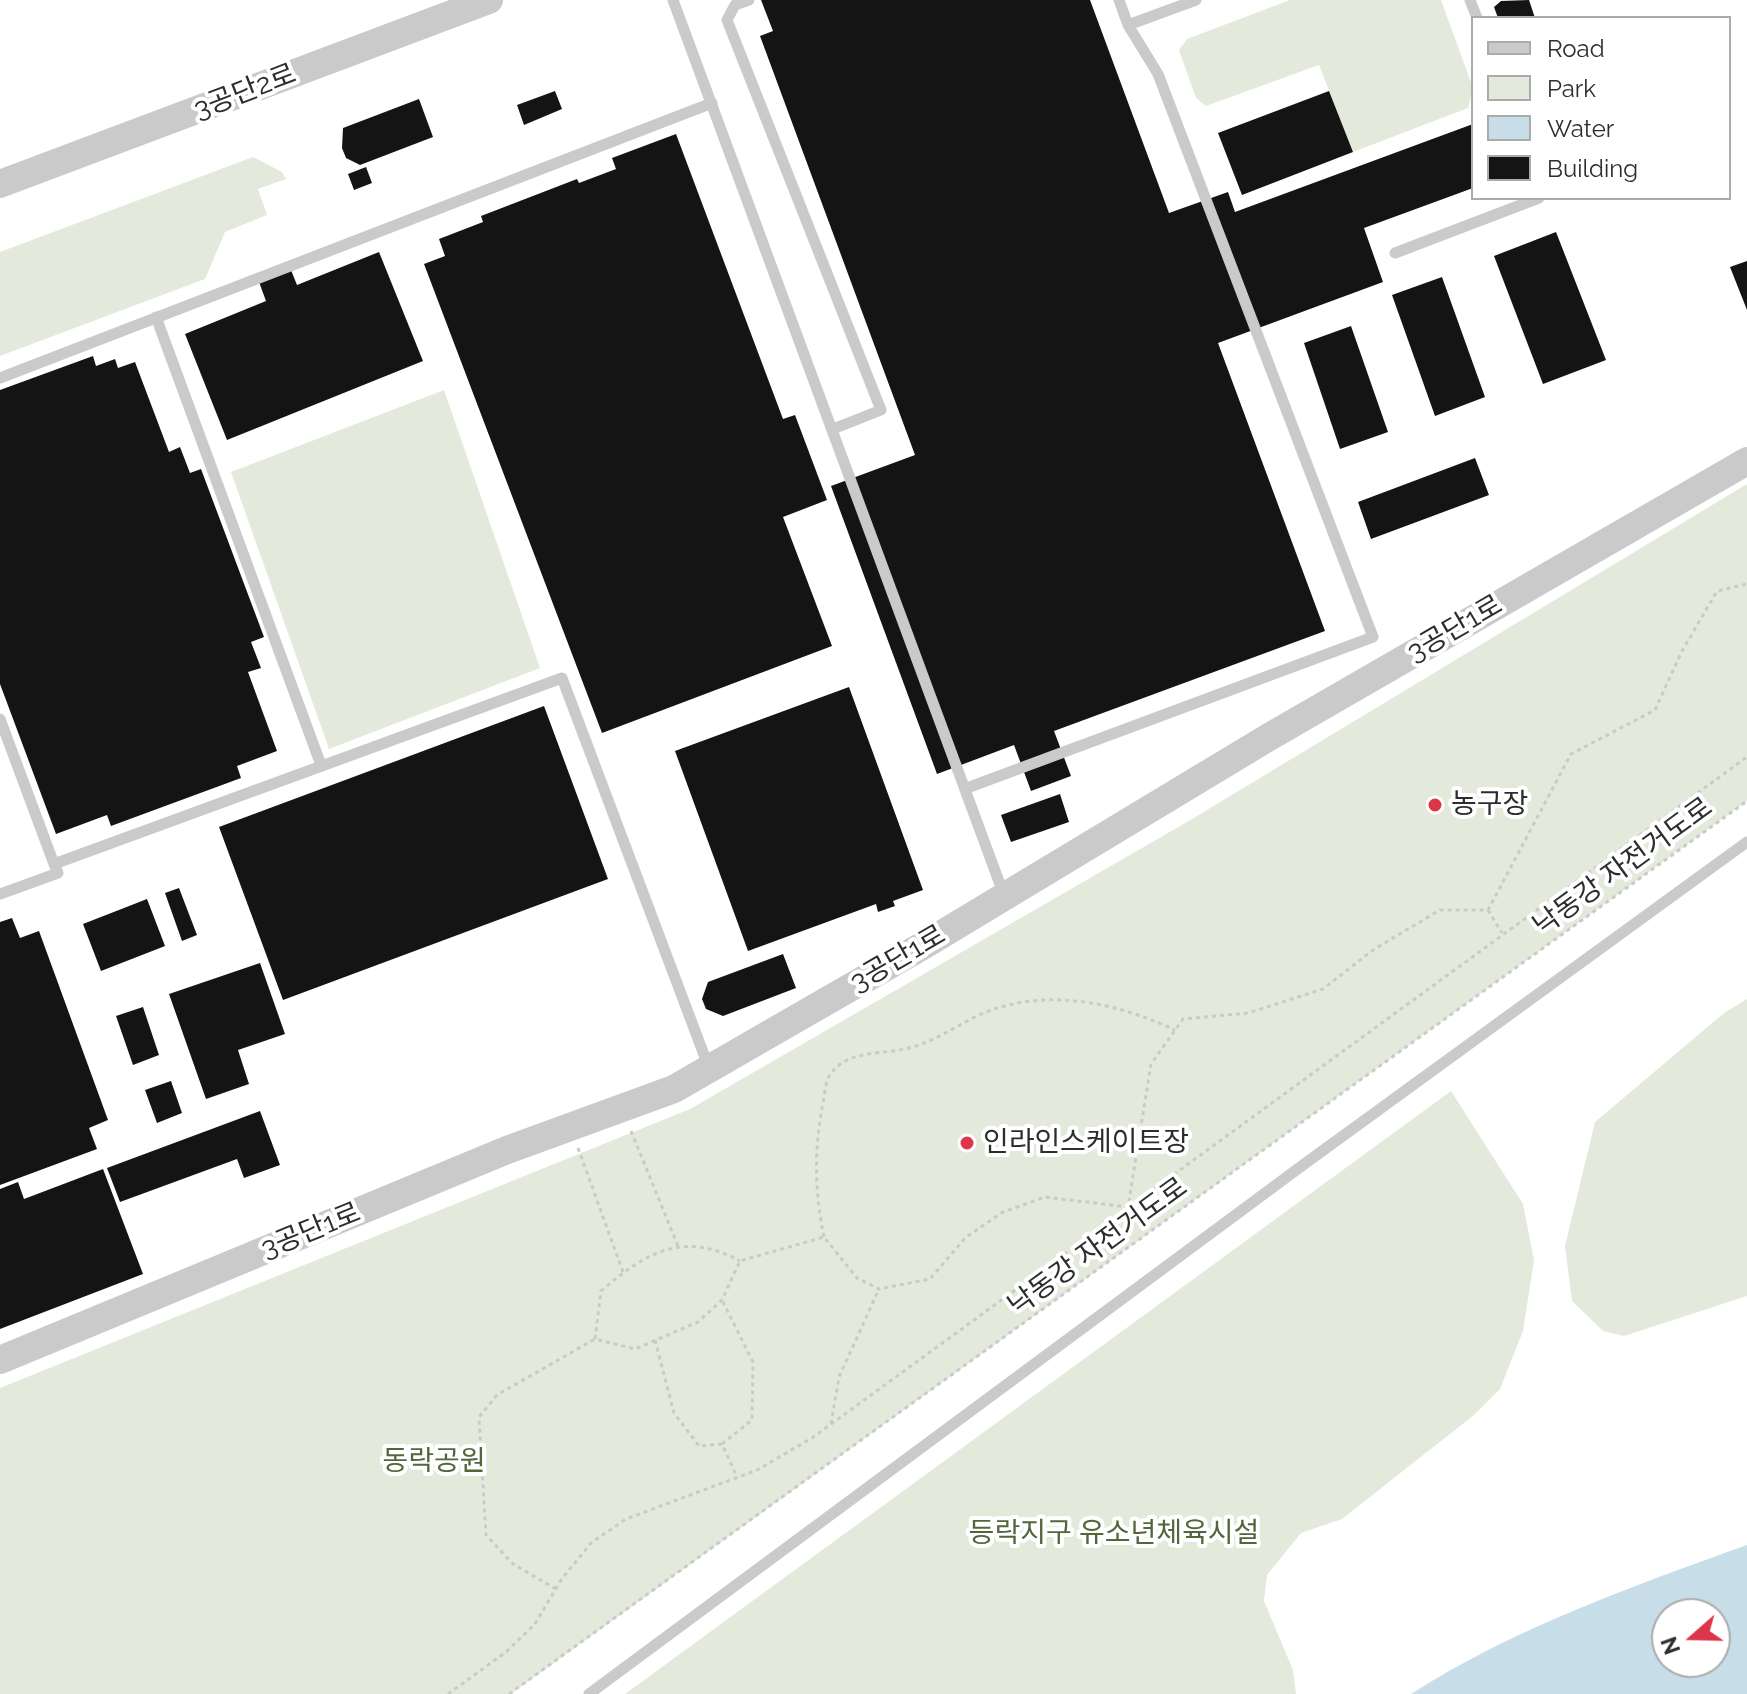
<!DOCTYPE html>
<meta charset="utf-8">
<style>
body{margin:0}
#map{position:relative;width:1747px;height:1694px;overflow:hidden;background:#fff;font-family:Raleway,sans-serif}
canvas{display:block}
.legend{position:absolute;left:1471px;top:16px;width:260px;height:184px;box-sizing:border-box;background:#fff;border:2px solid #ababab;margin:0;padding:10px 14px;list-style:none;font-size:24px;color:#2d2d2d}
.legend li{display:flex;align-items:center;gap:16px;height:40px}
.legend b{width:40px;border:2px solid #ababab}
.north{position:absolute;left:1651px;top:1598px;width:80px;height:80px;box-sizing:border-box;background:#fff;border:2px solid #ababab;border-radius:50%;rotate:250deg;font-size:22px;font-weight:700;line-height:32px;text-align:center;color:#2d2d2d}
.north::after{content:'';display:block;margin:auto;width:28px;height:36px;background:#dd3549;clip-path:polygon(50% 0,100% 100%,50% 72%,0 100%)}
</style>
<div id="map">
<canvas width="1747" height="1694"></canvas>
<ul class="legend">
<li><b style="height:10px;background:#cacaca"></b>Road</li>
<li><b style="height:22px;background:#e4eadb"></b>Park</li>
<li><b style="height:22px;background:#c7dee9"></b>Water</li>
<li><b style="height:22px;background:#141414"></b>Building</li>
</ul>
<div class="north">N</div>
</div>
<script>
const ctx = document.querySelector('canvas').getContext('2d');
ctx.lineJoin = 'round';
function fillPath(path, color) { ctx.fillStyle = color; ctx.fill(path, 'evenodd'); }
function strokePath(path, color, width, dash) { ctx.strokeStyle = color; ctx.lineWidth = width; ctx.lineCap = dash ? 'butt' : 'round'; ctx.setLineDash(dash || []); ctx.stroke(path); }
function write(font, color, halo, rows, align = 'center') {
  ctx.font = font + ' Raleway,"Noto Sans KR",sans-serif'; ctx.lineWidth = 8; ctx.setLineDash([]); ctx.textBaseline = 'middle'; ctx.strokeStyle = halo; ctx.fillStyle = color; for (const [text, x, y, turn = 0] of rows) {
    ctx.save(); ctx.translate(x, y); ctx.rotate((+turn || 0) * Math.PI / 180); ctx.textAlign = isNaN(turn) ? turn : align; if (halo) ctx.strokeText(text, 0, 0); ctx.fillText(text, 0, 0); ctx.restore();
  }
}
const green = new Path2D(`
 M1290,0H1441L1473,88L1468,108L1353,152L1319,65L1206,106L1196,98L1179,50L1187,39Z
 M253,157L282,172L286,179L258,189L267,215L225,232L205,279L0,356V252Z
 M444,390L540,668L329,749L231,472Z
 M1747,484V801L511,1694H0V1388L690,1109L1187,822Z
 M1747,999V1296L1624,1336L1603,1331L1572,1301L1565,1246L1595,1122L1724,1013Z
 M1451,1091L1523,1204L1534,1260L1523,1331L1500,1389L1474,1415L1342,1519L1301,1533L1267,1575L1264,1601L1293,1670L1296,1694H625Z`);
const water = new Path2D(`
 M1747,1545V1694H1411C1516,1627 1631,1587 1747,1545ZM1667,1614H1715V1662H1667Z`);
const building = new Path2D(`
 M761,0H1090L1169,213L1228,192L1235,212L1473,124V188L1364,228L1383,282L1218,343L1325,631L1054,731L1071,776L1031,791L1014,745L937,774L831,486L915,455L760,36L773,31Z
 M1529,0L1535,18H1498L1494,7L1501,1Z
 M555,91L562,109L524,125L517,105Z
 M1329,91L1353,152L1242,195L1218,133Z
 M419,99L433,137L360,165L346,158L342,148L343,128Z
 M676,134L783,419L795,415L827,500L783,517L832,646L602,733L424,264L445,256L439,239L483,222L481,216L577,179L579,183L616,169L612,158Z
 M366,167L372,183L354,190L348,174Z
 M1556,232L1606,360L1543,384L1494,256Z
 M379,252L423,361L227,440L185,334L266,301L259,282L291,270L297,285Z
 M1747,261V310L1730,267Z
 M1442,277L1485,397L1435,416L1392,295Z
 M1351,326L1388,432L1340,449L1304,343Z
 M93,356L96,366L115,359L118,368L135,362L169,452L180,447L190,473L201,469L264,637L251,642L261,668L248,672L277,751L237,766L241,778L111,826L107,815L56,834L0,684V390Z
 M1475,458L1489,495L1371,539L1358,502Z
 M849,687L923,890L893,901L895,906L878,912L876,904L748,951L675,751Z
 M544,706L608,879L283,1000L219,827Z
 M1060,794L1069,822L1011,842L1001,815Z
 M179,888L197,935L182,941L165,893Z
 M147,899L165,946L101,971L83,924Z
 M12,918L20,938L39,931L108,1120L89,1128L97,1149L0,1185V922Z
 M783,954L796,988L723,1016L706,1009L702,999L708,982Z
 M260,963L285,1034L238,1050L249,1084L206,1099L169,994Z
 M143,1007L159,1055L133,1065L116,1016Z
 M171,1081L182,1113L157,1123L145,1090Z
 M260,1111L280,1165L244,1178L237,1159L120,1202L107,1168Z
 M103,1169L143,1274L0,1329V1189L18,1182L24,1199Z`);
const path = new Path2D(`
 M1488,910L1502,933
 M631,1131L678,1246
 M578,1148L623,1272
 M824,1237C814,1189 814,1146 824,1098C825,1091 826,1080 830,1075C847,1049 883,1055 909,1048C933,1042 953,1028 975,1017C1039,986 1113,1001 1175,1030
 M595,1339L601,1291C645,1253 683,1230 740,1261
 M655,1340L674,1413L699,1446L722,1444L737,1477
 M831,1424L839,1377L879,1289
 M722,1444L752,1420L753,1362L723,1302
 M556,1589L513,1564L486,1535L479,1417L497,1395L595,1339L635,1349L698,1322L722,1300L740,1261L824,1237L857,1278L879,1289L930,1279L966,1237L1003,1212L1045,1197L1128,1207L1151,1064L1183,1019L1248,1013L1323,989L1373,950L1440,910H1488L1571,754L1655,710L1682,651L1717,591L1747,584
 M448,1694L506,1652L535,1624L561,1580L591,1543L626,1519L757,1470L812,1438L1747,757
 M509,1694L1747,801`);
const service = new Path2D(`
 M673,0L1004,895
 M749,0L735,5L727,20L881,410L833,429
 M1470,0L1477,18
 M1128,25L1196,0
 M1395,253L1539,198
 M156,317L321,765
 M0,378L712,103
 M0,719L54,864
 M967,788L1373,637L1158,74L1128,25L1119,0
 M0,894L58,873L54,864L562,678L709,1068
 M589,1694L1303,1165L1747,842`);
const tertiary = new Path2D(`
 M0,184L489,0
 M0,1360L507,1150L674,1089L924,945L1269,737L1747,461`);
const markers = [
 [1435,805,8,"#dd3549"],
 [967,1143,8,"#dd3549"]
];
const streetNames = [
 ["3공단2로",245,92,-21],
 ["3공단1로",1455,629,-30],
 ["낙동강 자전거도로",1623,867,-36],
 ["3공단1로",898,959,-30],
 ["3공단1로",311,1231,-22],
 ["낙동강 자전거도로",1098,1247,-36]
];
const poiNames = [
 ["농구장",1451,805],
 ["인라인스케이트장",983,1143]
];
const parkNames = [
 ["동락공원",434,1462],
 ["등락지구 유소년체육시설",1114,1534]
];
fillPath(green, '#e4eadb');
fillPath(water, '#c7dee9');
fillPath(building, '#141414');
strokePath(path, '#cacaca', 3, [4, 4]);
strokePath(service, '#cacaca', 11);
strokePath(tertiary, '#cacaca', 28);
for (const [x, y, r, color] of markers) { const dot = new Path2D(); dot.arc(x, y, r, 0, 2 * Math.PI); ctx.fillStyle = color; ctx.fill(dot); strokePath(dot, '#fff', 3); }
write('28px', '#2d2d2d', '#fff', streetNames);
write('28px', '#2d2d2d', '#fff', poiNames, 'left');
write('28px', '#52663c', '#fff', parkNames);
</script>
